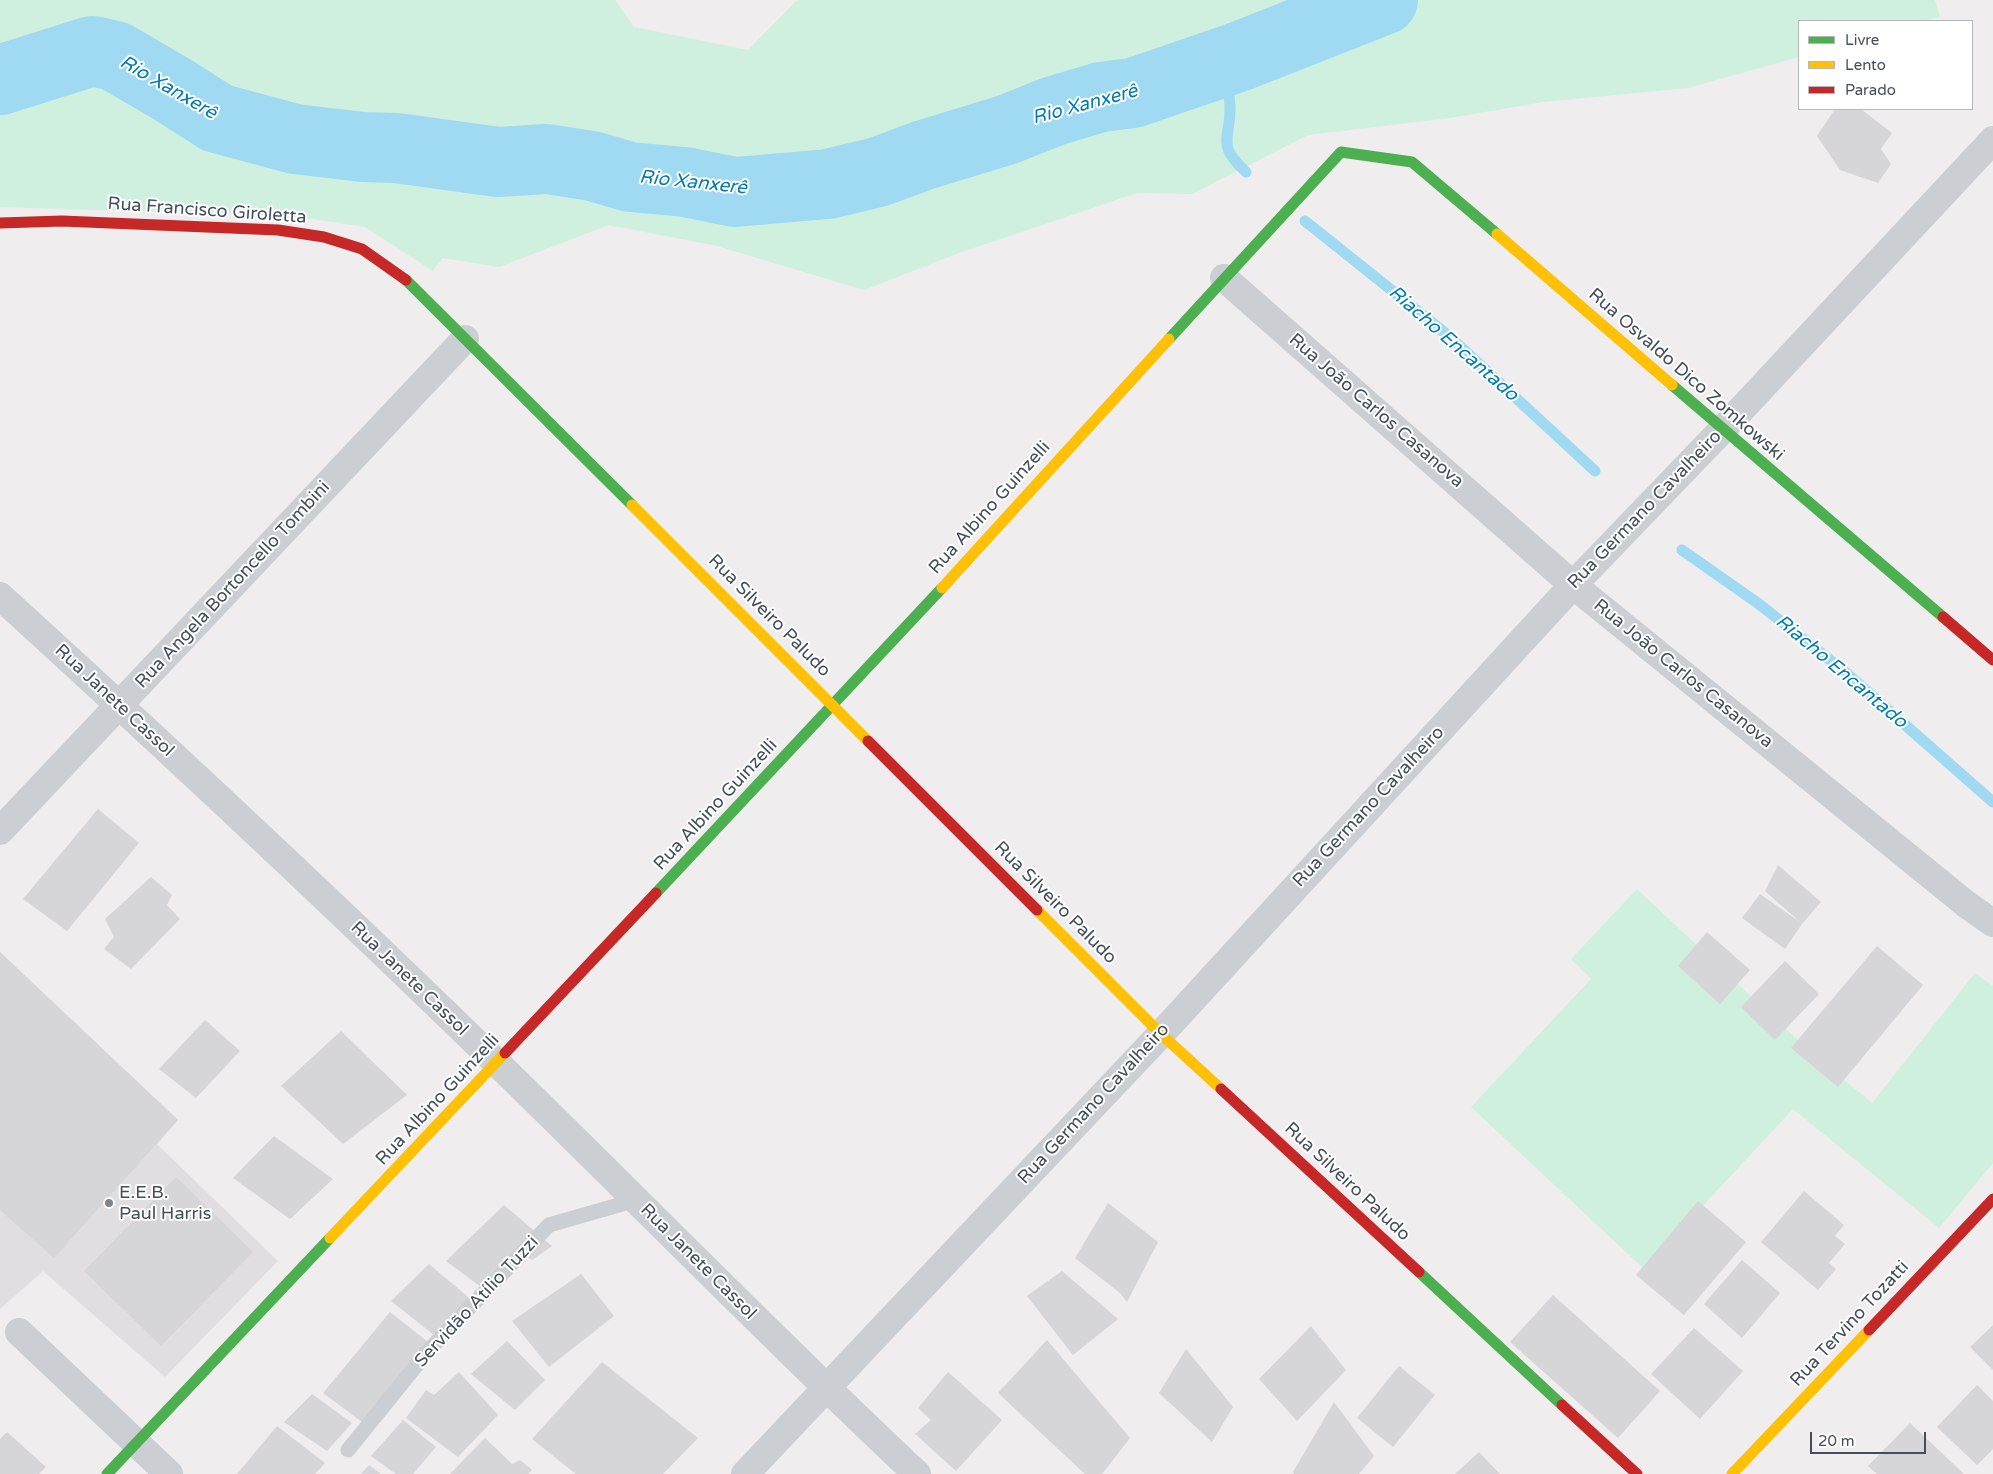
<!DOCTYPE html>
<meta charset="utf-8">
<style>
body{margin:0}
#map{position:relative;width:1993px;height:1474px;overflow:hidden;background:#efeded;font-family:"Varela Round",sans-serif}
canvas{display:block}
.legend{position:absolute;left:1798px;top:20px;width:175px;height:90px;box-sizing:border-box;background:#fff;border:1px solid #b4b8be;margin:0;padding:6px 9px;list-style:none;font-size:15px;color:#434e5c}
.legend li{display:flex;align-items:center;gap:10px;height:25px}
.legend b{width:25px;border:1px solid #b4b8be}
.scale{position:absolute;left:1810px;top:1432px;width:116px;height:22px;box-sizing:border-box;border:2px solid #434e5c;border-top:0;padding-left:6px;font-size:15px;line-height:18px;white-space:nowrap;color:#434e5c;-webkit-text-stroke:4px #fff;paint-order:stroke}
</style>
<div id="map">
<canvas width="1993" height="1474"></canvas>
<ul class="legend">
<li><b style="height:6px;background:#4caf50"></b>Livre</li>
<li><b style="height:6px;background:#ffc107"></b>Lento</li>
<li><b style="height:6px;background:#c62828"></b>Parado</li>
</ul>
<div class="scale">20 m</div>
</div>
<script>
const ctx = document.querySelector('canvas').getContext('2d');
ctx.lineJoin = 'round';
function fillPath(path, color) { ctx.fillStyle = color; ctx.fill(path, 'evenodd'); }
function strokePath(path, color, width, dash) { ctx.strokeStyle = color; ctx.lineWidth = width; ctx.lineCap = dash ? 'butt' : 'round'; ctx.setLineDash(dash || []); ctx.stroke(path); }
function write(font, color, halo, rows, align = 'center') {
  ctx.font = font + ' "Varela Round",sans-serif'; ctx.lineWidth = 4; ctx.setLineDash([]); ctx.textBaseline = 'middle'; ctx.strokeStyle = halo; ctx.fillStyle = color; for (const [text, x, y, turn = 0] of rows) {
    ctx.save(); ctx.translate(x, y); ctx.rotate((+turn || 0) * Math.PI / 180); ctx.textAlign = isNaN(turn) ? turn : align; if (halo) ctx.strokeText(text, 0, 0); ctx.fillText(text, 0, 0); ctx.restore();
  }
}
const education = new Path2D(`
 M0,952L178,1120L157,1144L278,1261L165,1377L43,1271L0,1309Z`);
const green = new Path2D(`
 M0,0H615L634,27L748,50L795,2L799,0H1935L1940,17L1924,21H1799V57L1688,88L1543,102L1450,118L1308,135L1192,194L1137,193L959,253L864,290L717,246L609,225L499,267L442,258L433,271L365,227L293,216L0,207Z
 M1637,889L1806,1048L1872,1103L1975,973L1993,986V1163L1939,1228L1793,1109L1644,1269L1471,1107L1591,979L1571,959Z`);
const stream = new Path2D(`
 M1222,62C1225,76 1229,91 1230,105C1231,139 1215,144 1246,172
 M1305,221L1449,336L1595,471
 M1682,550L1759,604L1845,672L1993,802`);
const river = new Path2D(`
 M0,80L92,51L115,56L175,91L217,118L295,139L363,147L396,148L498,162L547,159L592,166L630,177L685,182L735,192L828,184L878,172L924,155L1006,130L1054,111L1101,97L1133,93L1238,57L1383,0`);
const building = new Path2D(`
 M1835,109H1861L1892,133L1881,149L1891,164L1878,183L1840,170L1817,136Z
 M98,809L139,843L67,931L23,899Z
 M1778,865L1821,902L1802,924L1785,949L1742,918L1760,894L1800,922L1765,891Z
 M151,877L172,895L167,905L180,919L131,969L104,949L114,937L105,919Z
 M1707,932L1750,970L1720,1004L1678,966Z
 M1877,946L1923,985L1838,1087L1791,1048Z
 M0,952L178,1120L54,1258L0,1210Z
 M1785,961L1819,994L1775,1040L1741,1007Z
 M205,1020L240,1051L196,1098L159,1069Z
 M341,1031L407,1095L343,1144L281,1086Z
 M274,1136L333,1179L290,1219L233,1178Z
 M176,1177L253,1252L161,1346L84,1271Z
 M1804,1191L1844,1225L1835,1236L1845,1244L1829,1263L1836,1269L1818,1290L1761,1242Z
 M1698,1201L1746,1242L1684,1315L1636,1275Z
 M1108,1203L1158,1242L1127,1302L1120,1293L1075,1258Z
 M504,1205L552,1246L532,1260L523,1253L485,1290L446,1261Z
 M1742,1260L1780,1293L1742,1338L1704,1304Z
 M429,1264L474,1302L434,1335L391,1301Z
 M1062,1271L1118,1319L1073,1355L1027,1296Z
 M581,1274L614,1316L549,1367L512,1321Z
 M1553,1295L1660,1391L1618,1438L1510,1342Z
 M390,1312L428,1342L366,1425L323,1393Z
 M1993,1325V1370L1970,1347Z
 M1311,1326L1346,1370L1297,1421L1259,1379Z
 M1694,1328L1743,1371L1700,1419L1651,1374Z
 M1047,1340L1130,1438L1102,1474H1085L998,1393Z
 M507,1341L545,1380L515,1410L471,1374Z
 M1186,1349L1233,1407L1212,1442L1159,1393Z
 M602,1362L698,1438L663,1474H576L532,1439Z
 M1399,1366L1435,1395L1393,1447L1357,1418Z
 M459,1372L498,1415L458,1457L406,1418L426,1390L434,1395Z
 M948,1372L1002,1420L956,1471L915,1434L931,1420L918,1408Z
 M1977,1385L1993,1401V1449L1977,1465L1937,1427Z
 M312,1394L352,1423L327,1451L284,1422Z
 M1334,1402L1374,1456L1359,1474H1294L1293,1472Z
 M403,1420L436,1447L413,1474H396L371,1456Z
 M1910,1423L1964,1474H1877L1868,1466Z
 M277,1426L325,1463L315,1474H237Z
 M7,1432L46,1467L39,1474H0V1439Z
 M485,1438L512,1464L520,1460L532,1470L528,1474H450Z
 M1479,1452L1500,1474H1455Z
 M369,1465L381,1474H361Z`);
const lane = new Path2D(`
 M348,1450L428,1351L549,1225L636,1200`);
const street = new Path2D(`
 M1224,278L1573,585L1966,904L1993,923
 M0,596C168,749 335,905 498,1064C638,1200 774,1340 917,1474
 M0,831L465,339
 M19,1332L169,1474
 M745,1474L1161,1034L1573,585L1722,430L1993,140`);
const fast = new Path2D(`
 M406,280L632,505
 M1169,339L1341,152L1412,162L1497,234
 M1672,385L1943,617
 M656,893L942,588
 M1419,1272L1562,1405
 M107,1474L330,1238`);
const slow = new Path2D(`
 M1497,234L1672,385
 M632,505L868,741
 M942,588L1169,339
 M1037,910L1161,1034L1221,1089
 M330,1238L505,1053
 M1732,1474L1869,1330`);
const jam = new Path2D(`
 M0,223L62,221L278,230L324,237L362,249L406,280
 M1943,617L1993,660
 M868,741L1037,910
 M505,1053L656,893
 M1221,1089L1419,1272
 M1869,1330L1993,1199
 M1562,1405L1637,1474`);
const markers = [
 [109,1203,5,"#7f868f"]
];
const streetNames = [
 ["Rua Francisco Giroletta",207,211,4],
 ["Rua Osvaldo Dico Zomkowski",1686,375,41],
 ["Rua João Carlos Casanova",1376,411,41],
 ["Rua Albino Guinzelli",990,508,-48],
 ["Rua Germano Cavalheiro",1645,510,-46],
 ["Rua Angela Bortoncello Tombini",233,585,-47],
 ["Rua Silveiro Paludo",769,616,45],
 ["Rua João Carlos Casanova",1683,674,39],
 ["Rua Janete Cassol",114,701,43],
 ["Rua Albino Guinzelli",716,805,-47],
 ["Rua Germano Cavalheiro",1369,807,-47],
 ["Rua Silveiro Paludo",1055,903,45],
 ["Rua Janete Cassol",409,979,44],
 ["Rua Albino Guinzelli",438,1100,-47],
 ["Rua Germano Cavalheiro",1094,1104,-47],
 ["Rua Silveiro Paludo",1347,1182,43],
 ["Rua Janete Cassol",698,1262,45],
 ["Servidão Atílio Tuzzi",477,1302,-47],
 ["Rua Tervino Tozatti",1850,1324,-47]
];
const poiNames = [
 ["E.E.B.",119,1193],
 ["Paul Harris",119,1214]
];
const waterNames = [
 ["Rio Xanxerê",168,88,30],
 ["Rio Xanxerê",1085,105,-15],
 ["Rio Xanxerê",693,183,6],
 ["Riacho Encantado",1453,344,41],
 ["Riacho Encantado",1841,672,40]
];
fillPath(education, '#e0dee0');
fillPath(green, '#cff0df');
strokePath(stream, '#a0d9f2', 11);
strokePath(river, '#a0d9f2', 70);
fillPath(building, '#d6d5d7');
strokePath(lane, '#cbced2', 15);
strokePath(street, '#cbced2', 28);
strokePath(fast, '#4caf50', 11);
strokePath(slow, '#ffc107', 11);
strokePath(jam, '#c62828', 11);
for (const [x, y, r, color] of markers) { const dot = new Path2D(); dot.arc(x, y, r, 0, 2 * Math.PI); ctx.fillStyle = color; ctx.fill(dot); strokePath(dot, '#fff', 2); }
write('18px', '#434e5c', '#fff', streetNames);
write('18px', '#434e5c', '#fff', poiNames, 'left');
write('italic 19px', '#007cb2', '#fff', waterNames);
</script>
